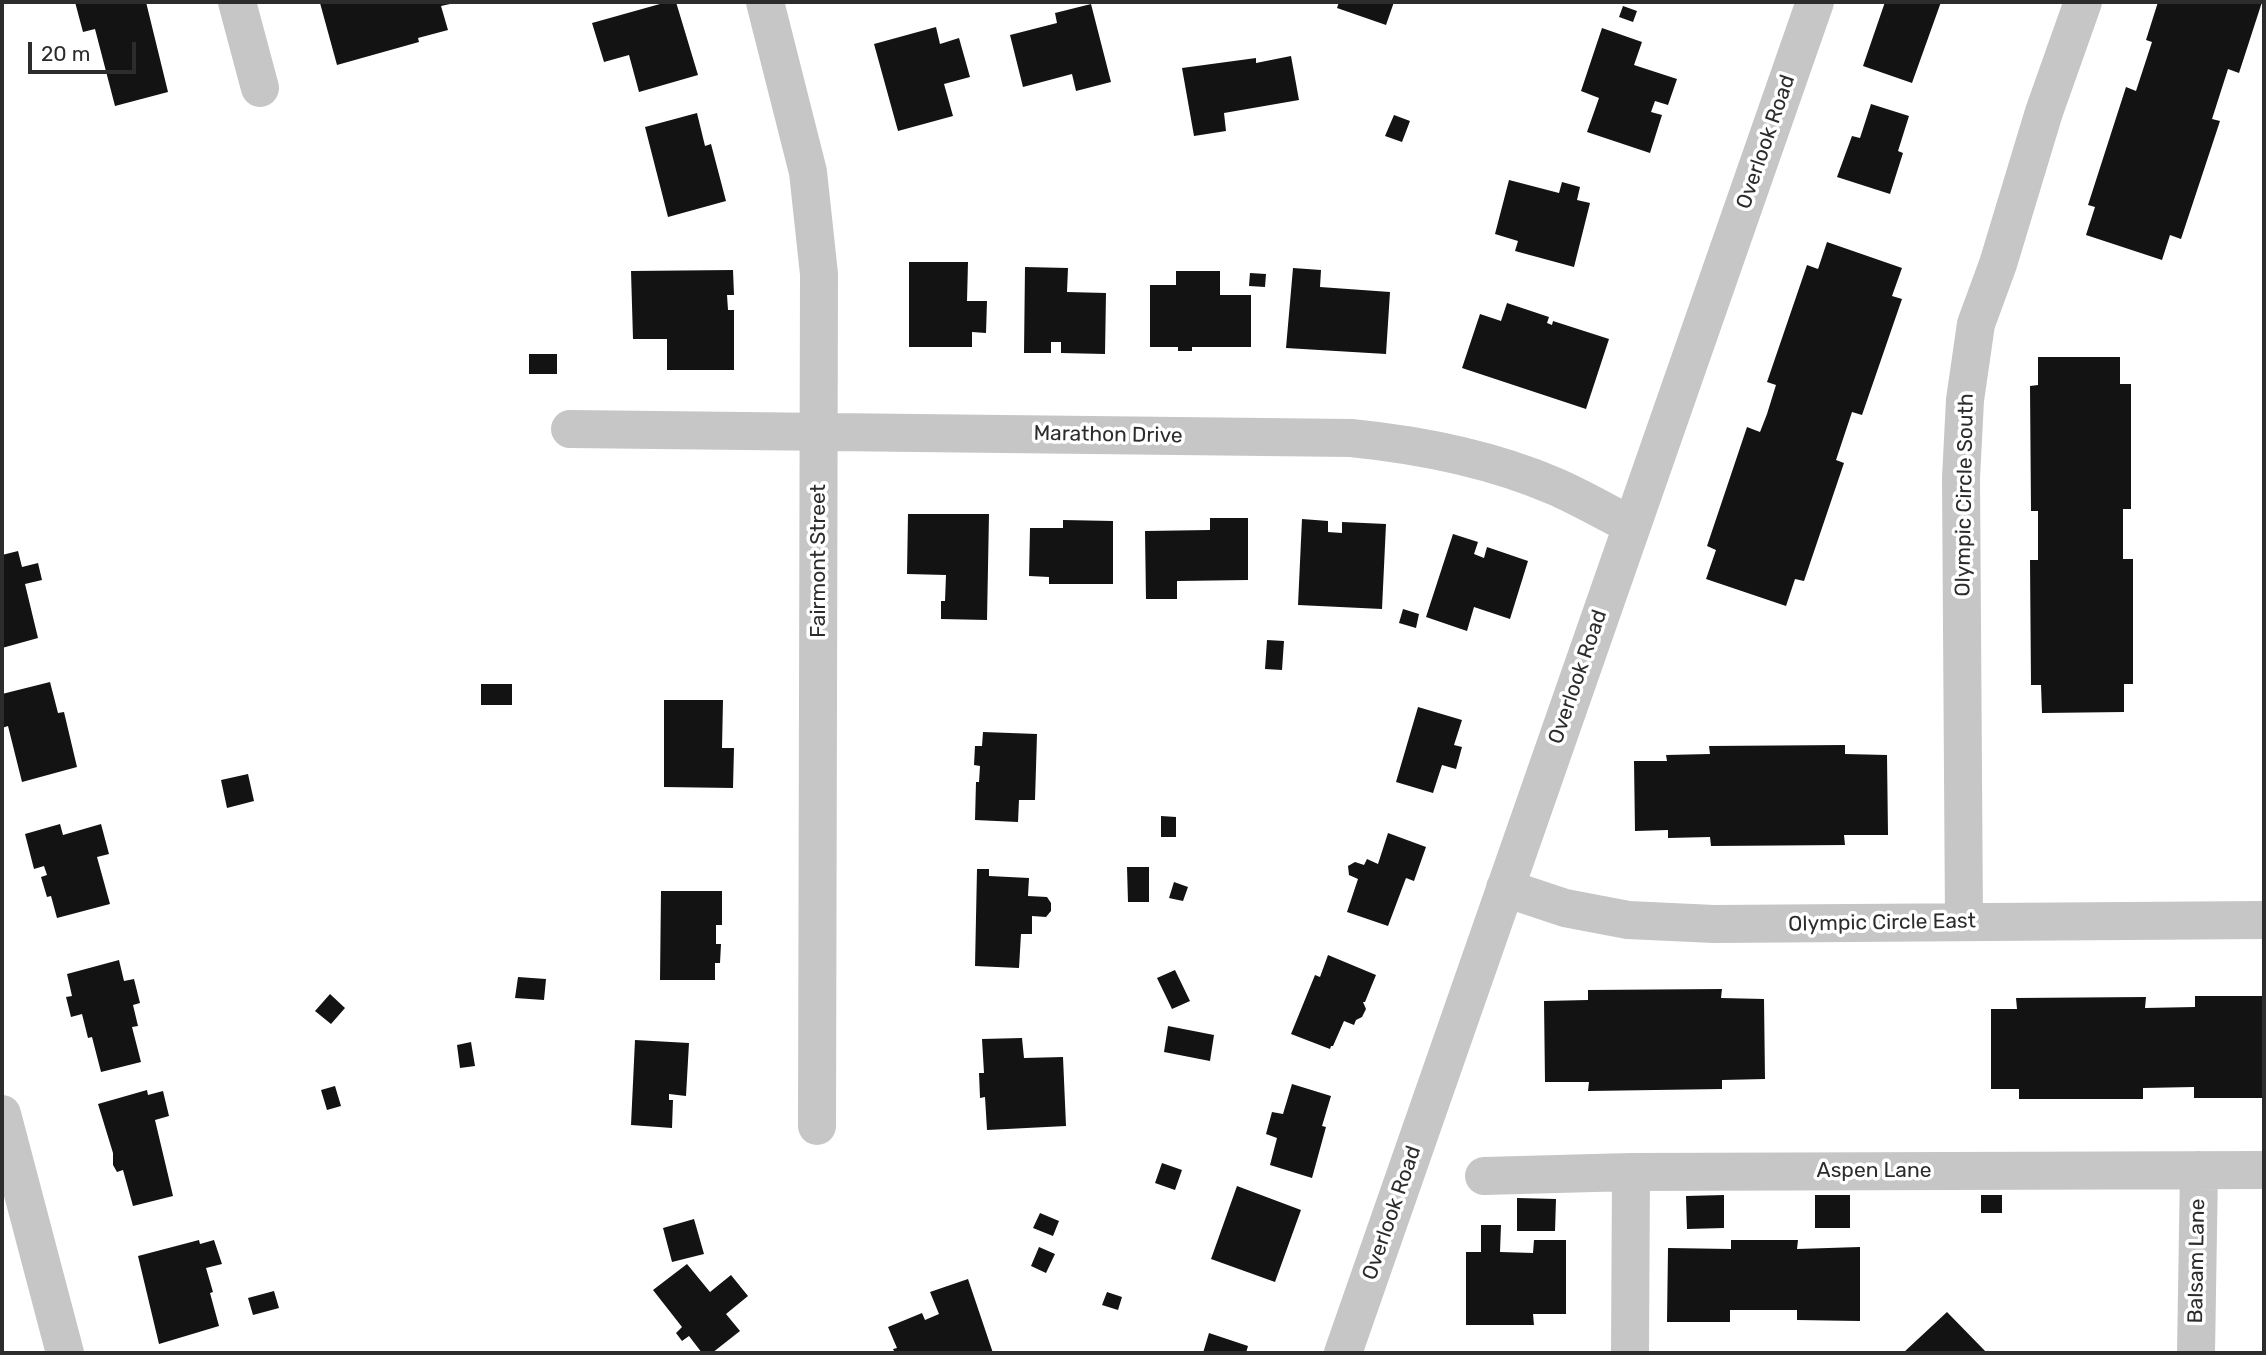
<!DOCTYPE html>
<style>
body{margin:0}
#map{position:relative;width:2266px;height:1355px;overflow:hidden;background:#fff;font-family:Rubik,sans-serif}
canvas{display:block}
.frame{position:absolute;inset:0;border:4px solid #2c2c2c;pointer-events:none}
.scale{position:absolute;left:28px;top:42px;width:108px;height:32px;box-sizing:border-box;border:4px solid #2c2c2c;border-top:0;padding-left:9px;font-size:21px;line-height:24px;white-space:nowrap;color:#2c2c2c;-webkit-text-stroke:5px #fff;paint-order:stroke}
</style>
<div id="map">
<canvas width="2266" height="1355"></canvas>
<div class="frame"></div>
<div class="scale">20 m</div>
</div>
<script>
const ctx = document.querySelector('canvas').getContext('2d');
ctx.lineJoin = 'round';
function fillPath(path, color) { ctx.fillStyle = color; ctx.fill(path, 'evenodd'); }
function strokePath(path, color, width, dash) { ctx.strokeStyle = color; ctx.lineWidth = width; ctx.lineCap = dash ? 'butt' : 'round'; ctx.setLineDash(dash || []); ctx.stroke(path); }
function write(font, color, halo, rows, align = 'center') {
  ctx.font = font + ' Rubik,sans-serif'; ctx.lineWidth = 7; ctx.setLineDash([]); ctx.textBaseline = 'middle'; ctx.strokeStyle = halo; ctx.fillStyle = color; for (const [text, x, y, turn = 0] of rows) {
    ctx.save(); ctx.translate(x, y); ctx.rotate((+turn || 0) * Math.PI / 180); ctx.textAlign = isNaN(turn) ? turn : align; if (halo) ctx.strokeText(text, 0, 0); ctx.fillText(text, 0, 0); ctx.restore();
  }
}
const building = new Path2D(`
 M75,2H146L168,92L115,106L95,29L83,32Z
 M325,2H449L450,4L441,6L448,30L418,38L419,42L337,65L320,3Z
 M667,2H676L698,75L639,92L629,55L604,62L592,23Z
 M1339,2H1394L1386,25L1337,8Z
 M1885,2H1941L1912,83L1863,66Z
 M2158,2H2262L2239,73L2228,69L2212,119L2220,121L2181,239L2170,235L2162,260L2086,235L2095,207L2088,205L2126,87L2136,91L2152,42L2146,40Z
 M1091,4L1111,82L1076,91L1072,74L1023,87L1010,35L1057,23L1055,13Z
 M1623,6L1637,11L1633,22L1619,17Z
 M936,27L940,44L959,38L970,77L944,84L953,116L898,131L874,44Z
 M1602,28L1642,42L1634,65L1677,79L1668,105L1655,101L1651,112L1662,115L1650,153L1587,132L1599,98L1581,91Z
 M1291,56L1299,100L1224,113L1226,131L1194,136L1182,68L1256,58V63Z
 M1871,104L1909,116L1898,151L1903,153L1890,194L1837,177L1852,136L1860,138Z
 M697,113L705,146L711,144L726,201L668,217L645,127Z
 M1394,115L1410,121L1402,142L1385,136Z
 M1509,180L1559,193L1562,182L1580,187L1577,200L1590,203L1574,267L1515,251L1518,241L1495,234Z
 M1827,242L1902,268L1892,296L1902,299L1862,415L1852,412L1836,460L1844,463L1804,581L1795,579L1786,606L1706,579L1716,550L1707,546L1747,427L1760,432L1767,414L1776,385L1767,382L1807,265L1818,269Z
 M909,262H968L967,301H987L986,333L972,332V347H909Z
 M1025,267L1068,268L1067,292L1106,293L1105,354L1061,353V342H1051V353H1024Z
 M1293,268L1321,270L1320,287L1390,292L1386,354L1286,348Z
 M733,270L734,295H727L728,310H734V370H667V339H633L631,271Z
 M1176,271H1220V295H1251V347H1192V351H1178V347H1150V285H1176Z
 M1250,273L1266,274L1265,287L1249,286Z
 M1507,303L1549,317L1547,323L1552,325L1553,321L1609,339L1586,409L1462,368L1480,314L1501,321Z
 M529,354H557V374H529Z
 M2038,357H2120V384H2131V509H2123V559H2133V684H2124V712L2042,713L2041,685H2031L2030,560H2038V511H2031L2030,386L2038,385Z
 M908,514H989L987,620L941,619V601H945L946,575L907,574Z
 M1210,518H1248V580L1177,581V599H1146L1145,531L1210,530Z
 M1302,519L1328,521V532L1342,533V522L1386,524L1382,609L1298,605Z
 M1063,520L1113,521V584H1049V577L1029,576L1030,528H1063Z
 M1453,534L1478,542L1474,554L1484,558L1487,547L1528,561L1510,619L1474,607L1467,631L1426,617Z
 M18,551L22,567L38,563L42,580L25,584L38,638L2,648V555Z
 M1403,609L1419,614L1416,628L1399,623Z
 M1267,640L1284,641L1282,670L1265,669Z
 M50,682L58,713L64,712L77,767L22,782L8,726L2,728V694Z
 M481,684H512V705H481Z
 M664,700H723L722,748H734L733,788L664,787Z
 M1418,707L1462,720L1454,745L1462,747L1456,769L1442,765L1433,793L1396,782Z
 M983,732L1037,734L1035,800H1019L1018,822L975,820L976,782H979L980,766L974,765L975,746H982Z
 M1845,745V754L1887,755L1888,835H1844L1845,845L1711,846L1710,837L1668,838V830L1635,831L1634,761H1667L1666,755L1710,754L1709,746Z
 M248,774L254,801L227,808L221,780Z
 M1161,816L1176,817V837H1161Z
 M60,824L63,835L101,824L109,854L97,857L110,904L57,918L51,896L47,897L41,877L47,875L44,866L34,869L25,834Z
 M1388,833L1426,847L1414,881L1406,878L1388,926L1347,912L1358,879L1349,875L1348,866L1355,862L1364,865L1367,859L1378,864Z
 M1127,867H1149V902H1128Z
 M977,869H989V876L1029,878L1028,896L1047,897L1051,903V911L1046,917L1032,916V934H1021L1019,968L975,966Z
 M1174,882L1188,887L1183,901L1169,898Z
 M661,891H722V925H716V944H721L720,963H715V980H660Z
 M1328,955L1376,975L1365,1002H1363L1366,1009L1362,1017L1356,1020L1354,1025L1344,1021L1333,1046H1331L1330,1049L1291,1034L1315,975L1320,977Z
 M119,960L124,981L134,979L140,1003L133,1005L138,1026L132,1027L141,1062L101,1072L92,1037L88,1038L82,1014L71,1017L66,997L72,996L67,974Z
 M1175,970L1190,1001L1172,1009L1157,978Z
 M518,977L546,979L544,1000L515,998Z
 M1722,989L1721,998L1764,999L1765,1079L1722,1080V1089L1588,1091L1589,1082H1545L1544,1001L1588,1000V990Z
 M330,994L345,1008L331,1024L315,1011Z
 M2195,996H2264V1098H2194V1087L2143,1088V1099H2019V1089H1991V1009H2017L2016,998L2146,997L2145,1008L2195,1007Z
 M1168,1026L1214,1035L1210,1061L1164,1052Z
 M1022,1038L1024,1058L1063,1057L1066,1126L987,1130L985,1097L980,1098L979,1073H984L982,1039Z
 M635,1040L689,1043L686,1096L669,1094V1100H673L672,1128L631,1125Z
 M471,1042L475,1066L460,1068L457,1045Z
 M1292,1084L1331,1096L1322,1126L1326,1127L1312,1178L1270,1165L1277,1138L1266,1134L1272,1112L1283,1114Z
 M335,1086L341,1106L327,1110L321,1090Z
 M147,1090L148,1095L163,1091L169,1116L155,1120L173,1196L133,1206L123,1170L117,1172L113,1165V1153L98,1104Z
 M1162,1163L1182,1170L1175,1190L1155,1183Z
 M1237,1186L1301,1210L1275,1282L1211,1259Z
 M1724,1195V1228L1687,1229L1686,1196Z
 M1815,1195H1850V1228H1815Z
 M1981,1195H2002V1213H1981Z
 M1517,1198L1556,1199L1555,1231H1517Z
 M1040,1213L1059,1221L1053,1236L1033,1228Z
 M694,1219L704,1254L672,1262L663,1228Z
 M1481,1225H1501L1500,1252L1533,1253L1534,1240H1566V1314H1533L1534,1325H1466V1252H1481Z
 M199,1240L200,1244L214,1240L222,1264L206,1268L213,1292L210,1293L219,1326L159,1344L138,1256Z
 M1731,1240H1798L1797,1249L1860,1247V1321L1797,1320V1310H1730V1322H1667L1668,1248L1731,1249Z
 M1039,1247L1055,1254L1046,1273L1031,1266Z
 M687,1264L710,1292L731,1275L748,1296L726,1314L740,1331L712,1353H702L689,1336L682,1341L676,1333L682,1327L653,1290Z
 M968,1279L993,1353H895L893,1349L897,1348L888,1327L922,1313L925,1320L939,1314L930,1292Z
 M274,1291L279,1308L253,1315L248,1298Z
 M1107,1292L1122,1297L1118,1310L1102,1305Z
 M1947,1312L1987,1353H1903Z
 M1209,1333L1248,1346L1246,1353H1203Z`);
const street = new Path2D(`
 M237,2L260,88
 M765,2L808,172L819,274L817,1126
 M570,429L1351,438C1421,445 1489,458 1554,486C1580,497 1605,512 1631,525
 M1505,888L1565,908L1628,920L1714,924L2264,920
 M1964,922L1961,478L1965,400L1976,324L1998,264L2044,112L2083,2
 M2,1114L65,1353
 M1484,1176L1631,1172L2264,1170
 M1343,1353L1815,2
 M1630,1353L1631,1172
 M2196,1353L2199,1170`);
const streetNames = [
 ["Overlook Road",1766,142,-71],
 ["Marathon Drive",1108,435,1],
 ["Olympic Circle South",1965,495,-89],
 ["Fairmont Street",819,561,-90],
 ["Overlook Road",1578,677,-71],
 ["Olympic Circle East",1882,923,-1],
 ["Aspen Lane",1874,1171],
 ["Overlook Road",1392,1213,-71],
 ["Balsam Lane",2197,1261,-89]
];
fillPath(building, '#131313');
strokePath(street, '#c6c6c6', 38);
write('21px', '#2c2c2c', '#fff', streetNames);
</script>
